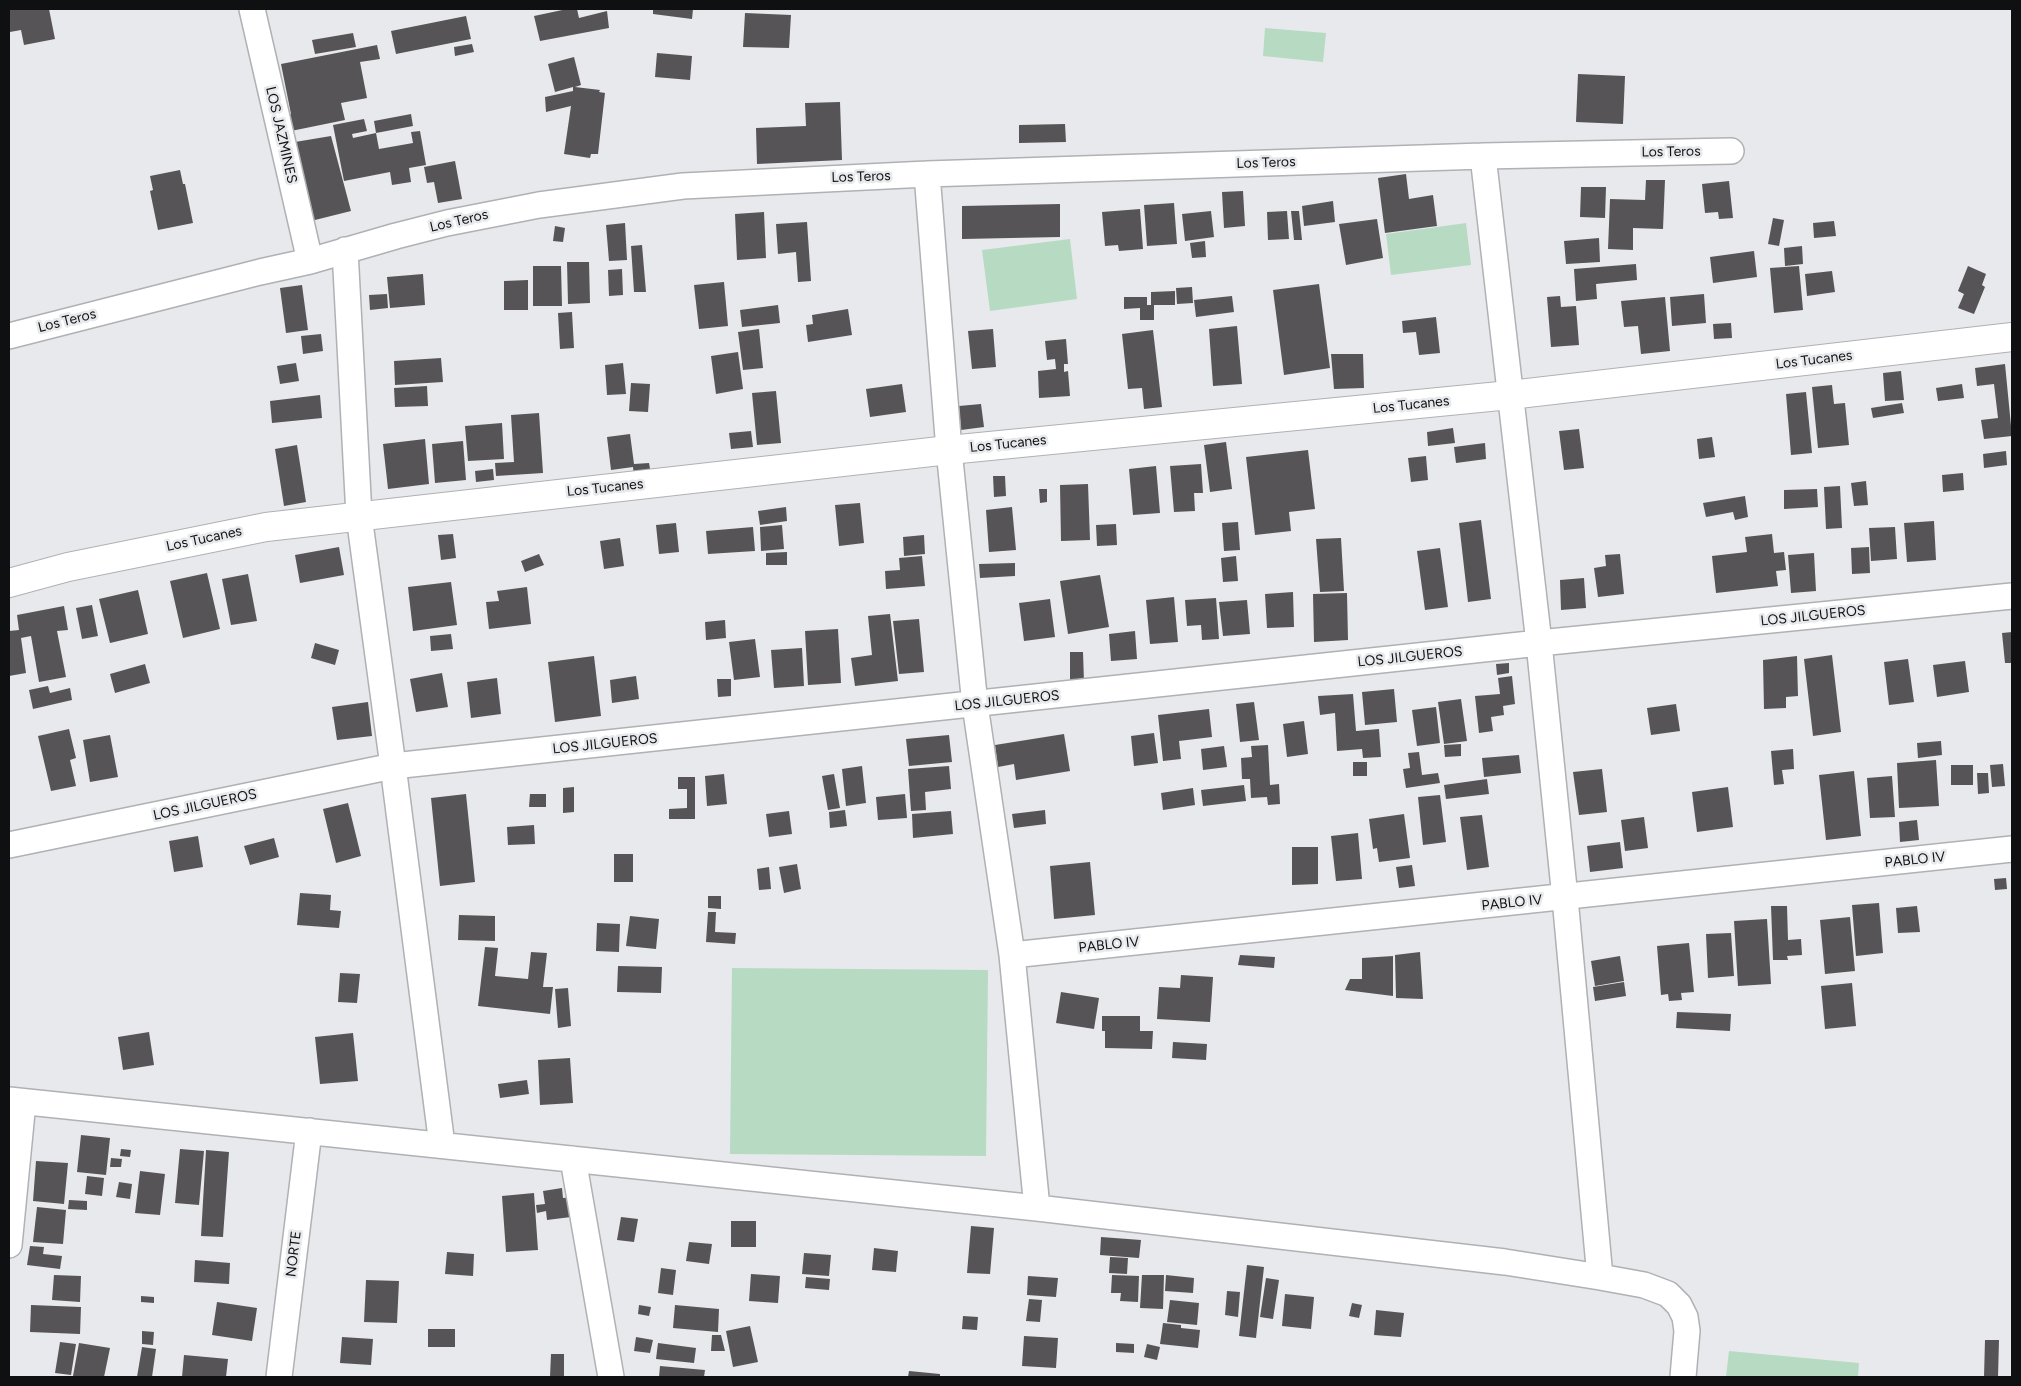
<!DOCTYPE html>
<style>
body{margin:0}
#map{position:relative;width:2021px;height:1386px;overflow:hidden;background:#e8e9ec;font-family:Figtree,sans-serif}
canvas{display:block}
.frame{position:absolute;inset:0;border:10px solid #0f1011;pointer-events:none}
</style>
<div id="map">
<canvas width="2021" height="1386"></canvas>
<div class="frame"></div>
</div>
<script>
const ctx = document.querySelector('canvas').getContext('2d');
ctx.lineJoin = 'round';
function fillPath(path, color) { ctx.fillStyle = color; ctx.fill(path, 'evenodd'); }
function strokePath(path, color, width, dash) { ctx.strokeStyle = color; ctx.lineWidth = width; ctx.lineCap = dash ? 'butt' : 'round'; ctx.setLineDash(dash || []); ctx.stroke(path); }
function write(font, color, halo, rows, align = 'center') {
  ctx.font = font + ' Figtree,sans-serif'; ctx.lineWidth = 5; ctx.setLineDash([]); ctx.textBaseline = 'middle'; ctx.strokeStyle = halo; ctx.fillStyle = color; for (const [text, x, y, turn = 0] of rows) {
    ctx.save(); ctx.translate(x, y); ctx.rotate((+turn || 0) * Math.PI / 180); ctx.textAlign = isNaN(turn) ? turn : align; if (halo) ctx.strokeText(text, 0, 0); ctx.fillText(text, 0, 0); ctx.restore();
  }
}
const green = new Path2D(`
 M1265,28L1326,33L1323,62L1263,56Z
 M1466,223L1471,265L1391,275L1386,234Z
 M1070,239L1077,299L990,311L982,250Z
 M732,968L988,970L986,1156L730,1154Z
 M1729,1351L1859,1363L1858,1377H1726Z`);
const building = new Path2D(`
 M9,9H49L55,39L24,45L21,30L10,32Z
 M567,9H577L579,18L607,11L609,28L540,41L534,16Z
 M653,9H693L692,19L653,14Z
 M745,13L791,15L789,48L743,47Z
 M466,16L471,39L396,54L391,31Z
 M353,33L356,47L315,54L312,40Z
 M472,44L474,52L455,56L454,47Z
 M377,45L380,59L360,62L367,98L341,103L345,120L291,131L288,114H291L281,64Z
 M657,53L692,56L690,80L655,77Z
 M574,57L581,85L575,87L600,90L599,92L605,93L598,154H591L590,158L564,154L571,106L546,112L545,97L573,91V87L555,92L548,64Z
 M1578,74L1625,76L1623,124L1576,122Z
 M840,102L842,160L757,164L756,128L806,126L805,103Z
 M411,114L413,126L376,133L374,121Z
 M364,119L367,131L352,134L353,138L376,133L379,149L413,143L411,132L420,131L426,165L409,168L411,182L392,185L390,172L344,181L333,125Z
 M1065,124L1066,142L1019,143V125Z
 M331,136L351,211L311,221L295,142Z
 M455,161L462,199L438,203L434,182L427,183L424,167Z
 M180,170L183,184H185L193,223L158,230L150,191L153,190L150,176Z
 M1406,174L1409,199L1433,195L1437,226L1385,233L1378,178Z
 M1646,180H1665L1663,229L1633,228V250L1608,249L1610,199L1645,200Z
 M1729,181L1733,218L1719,219L1718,212L1705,213L1702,184Z
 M1581,187H1606L1605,218L1580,217Z
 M1243,191L1245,226L1224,228L1222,192Z
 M1333,201L1335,222L1304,226L1302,206Z
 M1174,203L1177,244L1147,246L1144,205Z
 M1060,204V237L962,239V206Z
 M1140,209L1143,249L1119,251L1118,245L1105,246L1102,212Z
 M1211,211L1214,237L1185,241L1182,214Z
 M1287,211L1289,239L1268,240L1267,212Z
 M1291,211H1299L1302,240H1294Z
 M764,212L766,258L737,260L735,214Z
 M1773,218L1784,220L1779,246L1768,244Z
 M1377,219L1383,258L1346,265L1339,224Z
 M1834,221L1836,236L1814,238L1813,223Z
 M807,222L811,281L798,282L796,252L778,254L776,224Z
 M625,223L627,260L609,261L606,225Z
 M555,226L565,228L563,242L553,241Z
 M1599,238L1600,262L1566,264L1564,241Z
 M1205,241L1206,257L1192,258L1190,243Z
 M642,245L646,292H634L631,246Z
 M1802,246L1803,264L1785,266L1784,248Z
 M1754,251L1757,277L1713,283L1710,257Z
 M567,262H589L590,303L568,304Z
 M1636,264L1637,280L1596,284L1597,299L1576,301L1574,269Z
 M533,266H561L562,306H533Z
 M1799,266L1803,310L1774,313L1770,268Z
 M1968,266L1986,274L1982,285L1985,287L1974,314L1958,308L1964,294L1958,291Z
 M622,269L623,295L609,296L608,270Z
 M1832,271L1835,292L1807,296L1805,274Z
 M423,274L425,305L390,308L387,277Z
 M528,280V310H504V281Z
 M724,282L728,326L699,329L694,285Z
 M1319,284L1330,368L1284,375L1273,290Z
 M302,285L308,330L286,333L280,288Z
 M1192,287L1193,303L1177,304L1176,288Z
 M1175,291V305H1154V320H1140V308L1124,309V297H1147V305H1151V292Z
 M387,294L388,308L370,310L369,295Z
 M1704,294L1706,323L1672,326L1670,297Z
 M1232,296L1234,312L1196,317L1194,300Z
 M1560,296L1561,307L1576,306L1579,345L1551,347L1547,297Z
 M1665,297L1670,351L1641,354L1638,326L1624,327L1621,301Z
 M778,305L780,323L742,327L740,310Z
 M848,309L852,335L808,342L806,325L813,324L812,315Z
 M572,312L574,348L560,349L558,313Z
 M1436,317L1440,353L1419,355L1416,332L1403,333L1402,321Z
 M1731,323L1732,338L1714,339L1713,324Z
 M1237,326L1242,384L1213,386L1209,329Z
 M759,329L763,368L743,370L738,332Z
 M993,329L996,367L972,369L968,331Z
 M1153,330L1162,407L1144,409L1142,388L1128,389L1122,334Z
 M321,334L323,351L303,354L301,336Z
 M1066,339L1068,364H1064V372L1068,371L1070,396L1039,398L1038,371L1056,369L1055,359L1047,360L1045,341Z
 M738,352L743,389L716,394L711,356Z
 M1331,354H1363L1364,388L1334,389Z
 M441,358L443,382L395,385L394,361Z
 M296,363L299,381L280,384L277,366Z
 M623,363L626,394L607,395L605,365Z
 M2005,364L2012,436L1984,439L1981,420L1998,418L1994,384L1977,386L1975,368Z
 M1901,371L1904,400L1885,401L1883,373Z
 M631,383L650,384L648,412L629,411Z
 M902,384L906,412L870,417L866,389Z
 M1962,384L1964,398L1938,401L1936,388Z
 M1832,385L1834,404L1845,403L1849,445L1818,448L1812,387Z
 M427,386L428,406L395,407L394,388Z
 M776,391L781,443L757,445L752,393Z
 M1806,392L1812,453L1791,455L1786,394Z
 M320,395L322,418L272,423L270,401Z
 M1902,403L1904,413L1873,418L1871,408Z
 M981,404L984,427L961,430L959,406Z
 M539,413L543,473L496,476L495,463L514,462L511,415Z
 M502,423L504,459L468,461L465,426Z
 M1453,428L1455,443L1428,446L1427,432Z
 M1579,429L1584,468L1564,470L1559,431Z
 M751,431L753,447L731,449L729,433Z
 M630,434L634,464L649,463L651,474L634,477L633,467L611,470L607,437Z
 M1712,437L1715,457L1699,459L1697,439Z
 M425,439L429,484L388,489L383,444Z
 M463,441L466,480L435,483L432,444Z
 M1226,442L1232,489L1210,492L1204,445Z
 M1485,443L1486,459L1456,463L1454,447Z
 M297,445L306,502L284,506L275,449Z
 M1308,450L1315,509L1289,512L1291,531L1255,535L1246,457Z
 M2006,451L2007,465L1984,468L1983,454Z
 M1426,456L1428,480L1411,482L1408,458Z
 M1201,464L1203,493H1194L1195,511L1174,512L1170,466Z
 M1156,466L1160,513L1133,515L1129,469Z
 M493,469L494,480L476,482L475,471Z
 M1963,473L1964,490L1943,492L1942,475Z
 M993,476H1005L1006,496L994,497Z
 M1866,481L1868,505L1854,506L1851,483Z
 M1088,484L1090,540L1061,541L1060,485Z
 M1840,486L1842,528L1826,529L1824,487Z
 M1039,489H1047V502L1040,503Z
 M1817,489L1818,507L1784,509V490Z
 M1745,496L1748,517L1735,520L1733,512L1706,517L1703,503Z
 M860,503L864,543L839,546L835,505Z
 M786,507L787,521L760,525L758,511Z
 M1012,507L1016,550L989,552L986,510Z
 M1481,520L1491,599L1468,602L1459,523Z
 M1934,521L1936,560L1907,562L1904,523Z
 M1238,522L1240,550L1224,551L1222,523Z
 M676,523L679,552L659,554L656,525Z
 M1116,524L1117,545L1097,546L1096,525Z
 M782,525L784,549L761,551L760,527Z
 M753,527L755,551L708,554L706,531Z
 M1895,527L1897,559L1871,561L1869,528Z
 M453,534L456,558L441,560L438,535Z
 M1772,534L1774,553L1784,552L1786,570L1776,571L1778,586L1716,593L1712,556L1747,552L1745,537Z
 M924,535L925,554L904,556L903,537Z
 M620,538L624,566L604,569L600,541Z
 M1341,538L1344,591L1320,592L1316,539Z
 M339,547L344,575L300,583L295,555Z
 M1869,547L1870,573L1852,574L1851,548Z
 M1440,548L1448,607L1425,610L1417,551Z
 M787,552V565H766V553Z
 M1814,553L1816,591L1791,593L1788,555Z
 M539,554L544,565L525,572L521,561Z
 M1620,554L1624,594L1598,597L1594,568L1606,566L1605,555Z
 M922,556L925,586L886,589L885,571L900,570L899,558Z
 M1236,556L1238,581L1223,582L1221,558Z
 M1015,563V576L980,578L979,564Z
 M207,573L220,629L183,638L170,581Z
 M248,574L257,621L231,625L222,579Z
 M1100,575L1109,627L1068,634L1060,581Z
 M1584,578L1586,608L1561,610L1560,580Z
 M451,582L457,625L413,631L408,587Z
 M527,587L531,624L489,629L486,602L499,601L497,591Z
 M138,590L148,634L110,643L99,599Z
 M1293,592L1294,627L1267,628L1265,594Z
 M1347,593L1348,640L1314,642L1313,594Z
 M1174,597L1178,642L1150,644L1146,600Z
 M1216,598L1219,639L1202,640L1201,625L1187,626L1185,600Z
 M1050,599L1055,637L1024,641L1019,603Z
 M1247,600L1250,634L1223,636L1219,602Z
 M92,605L98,636L82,639L76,608Z
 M64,606L68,630L57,631L66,677L39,682L31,636L21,638L26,673L9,676V631L19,630L17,615Z
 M890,614L898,681L855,686L851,658L872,655L868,616Z
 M919,619L924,672L899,674L893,621Z
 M725,620L726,638L706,640L705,622Z
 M838,629L841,683L808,685L805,631Z
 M1135,631L1137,659L1111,661L1109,634Z
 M2012,632V663H2005L2002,633Z
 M451,634L453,649L431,651L430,636Z
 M755,639L760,677L734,680L729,642Z
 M315,643L339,650L335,665L311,658Z
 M802,648L804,686L774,688L771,650Z
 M1070,652H1083L1084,682H1070Z
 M1832,655L1841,732L1813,736L1804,659Z
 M594,656L601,716L555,722L548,662Z
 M1797,656L1798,696L1786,697V708L1764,709L1763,660Z
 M1908,659L1914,702L1889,705L1884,662Z
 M1965,661L1969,692L1937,697L1933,665Z
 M1509,663V673L1497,675L1496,664Z
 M145,664L150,683L115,693L110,674Z
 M442,673L448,707L416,712L410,679Z
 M636,676L639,699L612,703L610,680Z
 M1512,676L1515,704L1503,706L1504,715L1491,717L1493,731L1479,733L1475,696L1500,694L1498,678Z
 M497,678L501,714L471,718L467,682Z
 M717,679H731V696L718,697Z
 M48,686L50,693L70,688L72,700L33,709L29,690Z
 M1394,689L1397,722L1365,725L1362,692Z
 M1353,694L1356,731L1379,729L1381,757L1363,758L1362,749L1337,751L1335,713L1320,715L1318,696Z
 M1461,699L1467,741L1444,744L1438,702Z
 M368,702L372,736L337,740L332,707Z
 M1254,702L1259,740L1240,742L1236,704Z
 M1676,704L1680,731L1651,735L1647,708Z
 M1436,707L1440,743L1417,746L1412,710Z
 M1209,709L1212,737L1179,741L1181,759L1163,761L1158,715Z
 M1304,721L1308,754L1287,757L1283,724Z
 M69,729L76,758L70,760L76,786L51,791L38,736Z
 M1154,733L1158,763L1134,766L1131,736Z
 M1064,734L1070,771L1016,780L1014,764L998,767L995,745Z
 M110,735L118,777L90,782L83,740Z
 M949,735L952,762L909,766L906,739Z
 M1941,741L1942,755L1918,758L1917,743Z
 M1461,744V756L1445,757L1444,745Z
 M1268,745L1270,785L1279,784L1280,804L1268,805L1267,797L1251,798L1250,779H1242L1241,758L1252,757L1251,746Z
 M1224,746L1227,767L1203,770L1201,749Z
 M1793,749L1794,769L1782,770L1784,784L1774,785L1771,751Z
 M1419,752L1422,775L1438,773L1440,783L1406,788L1403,769L1410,768L1408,753Z
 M1519,755L1521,773L1484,777L1482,758Z
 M1936,760L1939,806L1899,808L1897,763Z
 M1353,762H1367V776H1353Z
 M2003,764L2005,786L1992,787L1990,765Z
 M1951,765H1973V785H1951Z
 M862,766L866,803L846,806L842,769Z
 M949,766L951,789L925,792L926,810L911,811L908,769Z
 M1602,769L1607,812L1579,815L1573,772Z
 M1854,771L1861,836L1826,840L1819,775Z
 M1977,773H1988L1989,793L1978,794Z
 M724,774L727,804L707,806L705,776Z
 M834,774L840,808L828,810L822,776Z
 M1892,776L1895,817L1870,818L1867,778Z
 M678,777H695V819H669V809L687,808V789H678Z
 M1487,779L1489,794L1446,799L1444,785Z
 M1244,785L1246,801L1203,806L1201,790Z
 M574,787V812L563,813V788Z
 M1728,787L1733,827L1697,832L1692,792Z
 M1193,788L1195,805L1163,810L1161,793Z
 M466,794L475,882L440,886L431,798Z
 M530,794H546V807H529Z
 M905,794L907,818L878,820L876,797Z
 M1440,795L1446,842L1423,845L1418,797Z
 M348,803L361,856L336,863L323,809Z
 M845,810L847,826L830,828L829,812Z
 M1045,810L1046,824L1014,828L1012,814Z
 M789,811L792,834L769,837L766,814Z
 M951,811L953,834L913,838L912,814Z
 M1404,814L1410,858L1379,862L1377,848L1373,849L1369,819Z
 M1482,815L1489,867L1467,870L1460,817Z
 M1644,817L1648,848L1625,851L1621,820Z
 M1917,820L1919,840L1900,842L1899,822Z
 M534,825L535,844L508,845L507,827Z
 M1358,833L1362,879L1336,881L1331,836Z
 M198,836L203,867L174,872L169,841Z
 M274,838L279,857L250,865L244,846Z
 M1620,842L1623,868L1590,872L1587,846Z
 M1292,847H1318V884L1292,885Z
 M614,854H633V882H614Z
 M1090,862L1095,915L1054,919L1050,866Z
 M797,864L801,889L784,893L779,867Z
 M1412,865L1415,886L1399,888L1396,867Z
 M769,867L771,889L759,890L757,869Z
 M2006,878L2007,889L1995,890L1994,879Z
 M300,893L331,895L330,910L341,911L339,928L297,925Z
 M708,896H721V909L708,908Z
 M1879,903L1883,953L1856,956L1852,905Z
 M1771,906H1787L1788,940L1801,939L1802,955L1787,956L1788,960H1773Z
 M1917,906L1920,932L1898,933L1896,908Z
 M708,912H716L715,932L736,933L735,944L706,942Z
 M459,915L495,916V941L458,940Z
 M630,916L659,919L656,949L626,946Z
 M1850,917L1855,971L1825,974L1820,920Z
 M1767,919L1771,984L1738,986L1734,921Z
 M597,923L620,924L619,952L596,951Z
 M1731,933L1734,976L1708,978L1706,934Z
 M1689,943L1694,992L1681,993L1682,1000L1669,1001L1668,994L1661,995L1657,946Z
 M485,947L498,948L495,976L528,979L531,952L547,953L543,987H553L550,1014L478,1006Z
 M1420,952L1423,999L1396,998L1395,955Z
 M1240,955L1275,957L1274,968L1238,965Z
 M1393,956V996L1345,990L1350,979H1362V958Z
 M1620,956L1624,981L1595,986L1591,961Z
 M618,966L662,967L661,993L617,992Z
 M340,973L360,974L357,1003L338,1002Z
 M1181,975L1213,977L1210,1022L1157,1019L1159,987L1180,988Z
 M1624,982L1626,996L1595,1001L1593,987Z
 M1852,983L1856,1026L1825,1029L1821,986Z
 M568,988L571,1026L558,1028L555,989Z
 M1061,992L1099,998L1094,1029L1056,1023Z
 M1677,1012L1731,1014L1730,1031L1676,1028Z
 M1102,1016H1140V1031H1153L1152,1049L1105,1048V1031H1102Z
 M149,1032L154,1065L123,1070L118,1037Z
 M353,1033L358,1081L320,1084L315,1037Z
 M1173,1042L1207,1044L1206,1060L1172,1058Z
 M570,1058L573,1103L540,1105L538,1060Z
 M527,1080L529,1094L500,1098L498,1084Z
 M81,1135L110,1138L106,1175L77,1172Z
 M121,1149L131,1150L130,1157L120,1156Z
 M180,1149L204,1151L199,1205L175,1203Z
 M206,1150L229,1152L223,1237L201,1236Z
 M111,1158L122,1159L121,1167H110Z
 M36,1161L68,1163L64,1204L33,1201Z
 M140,1171L165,1174L160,1215L135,1213Z
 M87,1176L104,1178L102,1196L85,1194Z
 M119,1182L132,1184L130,1199L116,1197Z
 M562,1188L563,1198L577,1197L579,1216L547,1220L546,1211L537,1213L536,1205L545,1204L543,1191Z
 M534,1193L538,1250L506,1252L502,1196Z
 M69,1200L87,1201V1210L68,1209Z
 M37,1207L66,1210L63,1244L33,1242Z
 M621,1217L638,1219L634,1242L617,1240Z
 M731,1221H756V1247H731Z
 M971,1226L994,1228L990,1274L967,1273Z
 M1101,1237L1141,1240L1139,1258L1100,1255Z
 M689,1242L712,1244L709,1264L686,1261Z
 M30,1246L44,1247L43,1254L62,1256L60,1269L27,1265Z
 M874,1248L898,1251L896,1272L872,1270Z
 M447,1252L474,1254L473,1276L445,1274Z
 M804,1253L831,1255L829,1276L802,1274Z
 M1110,1257L1128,1258L1127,1274L1109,1273Z
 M195,1260L230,1263L229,1284L194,1282Z
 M1247,1265L1264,1267L1256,1338L1239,1336Z
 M661,1268L676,1270L673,1295L658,1293Z
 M751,1274L780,1276L778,1303L749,1301Z
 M54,1275L81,1276L80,1302L52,1300Z
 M1112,1275L1139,1276L1138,1302L1120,1301L1121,1293H1111Z
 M1142,1275H1164L1163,1309L1140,1308Z
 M1166,1275L1194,1278L1193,1293L1165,1291Z
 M1028,1276L1058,1278L1056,1297L1027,1295Z
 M806,1277L830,1279L829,1290L805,1288Z
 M1266,1278L1279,1280L1273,1319L1260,1317Z
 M366,1280L399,1281L397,1323L364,1322Z
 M1227,1291L1240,1292L1238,1317L1225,1315Z
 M1285,1294L1314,1297L1311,1329L1282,1326Z
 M141,1296L154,1297V1303L141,1302Z
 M1029,1299L1042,1300L1040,1322L1026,1321Z
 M1170,1300L1199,1303L1197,1325L1167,1322Z
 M217,1302L257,1308L252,1341L212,1335Z
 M1352,1303L1362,1305L1359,1318L1349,1316Z
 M31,1305L81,1307L80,1334L30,1332Z
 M639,1305L651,1307L649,1316L638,1314Z
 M675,1305L719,1309L718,1332L673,1328Z
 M1376,1310L1404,1313L1401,1337L1374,1335Z
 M963,1316L978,1317L977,1330L962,1329Z
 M1163,1323L1181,1325V1328L1200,1330L1198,1348L1160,1344Z
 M750,1326L758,1362L733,1367L726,1331Z
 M428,1329H455V1347H428Z
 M142,1331L154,1332L153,1345L142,1344Z
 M712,1335H721L725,1351H711Z
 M1024,1336L1058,1338L1056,1368L1022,1366Z
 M342,1337L373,1339L371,1365L340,1363Z
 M636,1337L653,1340L650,1353L634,1351Z
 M1985,1340H1999L1998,1377H1984Z
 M60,1342L76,1344L71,1375L55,1373Z
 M79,1343L110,1348L104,1377L73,1376Z
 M658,1343L696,1348L694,1363L656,1359Z
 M1116,1343L1134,1344V1353L1116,1352Z
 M1147,1344L1160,1347L1157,1360L1144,1357Z
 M142,1347L156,1349L152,1377H137Z
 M551,1354H564V1377H550Z
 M184,1355L228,1359L226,1377H182Z
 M660,1366L705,1370L704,1377H659Z
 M909,1371L940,1374V1377H908Z`);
const street = new Path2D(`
 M252,9L310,261
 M1483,156L1539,643L1565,898L1600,1277
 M927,174L949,450L975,705L1012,955L1037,1208
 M345,250L359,516L393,766L442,1145
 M9,336L260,272L310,261L396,236L447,223L539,205L683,186L927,174L1483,156L1731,151
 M9,845L393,766L1539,643L2012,596
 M1012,955L2012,849
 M9,1100L1037,1208L1505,1262L1600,1277L1644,1285L1668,1294L1679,1305L1685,1317L1687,1331L1683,1377
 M573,1159L611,1377
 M9,1245L23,1102
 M279,1377L309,1131`);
const secondary = new Path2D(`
 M9,583L68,567L266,527L949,450L1510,395L2012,337`);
const streetNames = [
 ["LOS JAZMINES",281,135,77],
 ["Los Teros",1671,152,-1],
 ["Los Teros",1266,163,-2],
 ["Los Teros",861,177,-2],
 ["Los Teros",459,221,-13],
 ["Los Teros",67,321,-14],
 ["Los Tucanes",1814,360,-7],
 ["Los Tucanes",1411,405,-6],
 ["Los Tucanes",1008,444,-6],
 ["Los Tucanes",605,488,-6],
 ["Los Tucanes",204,539,-12],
 ["LOS JILGUEROS",1813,616,-6],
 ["LOS JILGUEROS",1410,657,-6],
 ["LOS JILGUEROS",1007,701,-6],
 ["LOS JILGUEROS",605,744,-6],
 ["LOS JILGUEROS",205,805,-12],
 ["PABLO IV",1915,860,-6],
 ["PABLO IV",1512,903,-6],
 ["PABLO IV",1109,945,-6],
 ["NORTE",294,1254,-83]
];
fillPath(green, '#b6dbc2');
fillPath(building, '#565457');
strokePath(street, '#b0b1b4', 28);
strokePath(secondary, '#b0b1b4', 30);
strokePath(street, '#fff', 25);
strokePath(secondary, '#fff', 28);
write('14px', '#0f1011', '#e8e9ec', streetNames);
</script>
